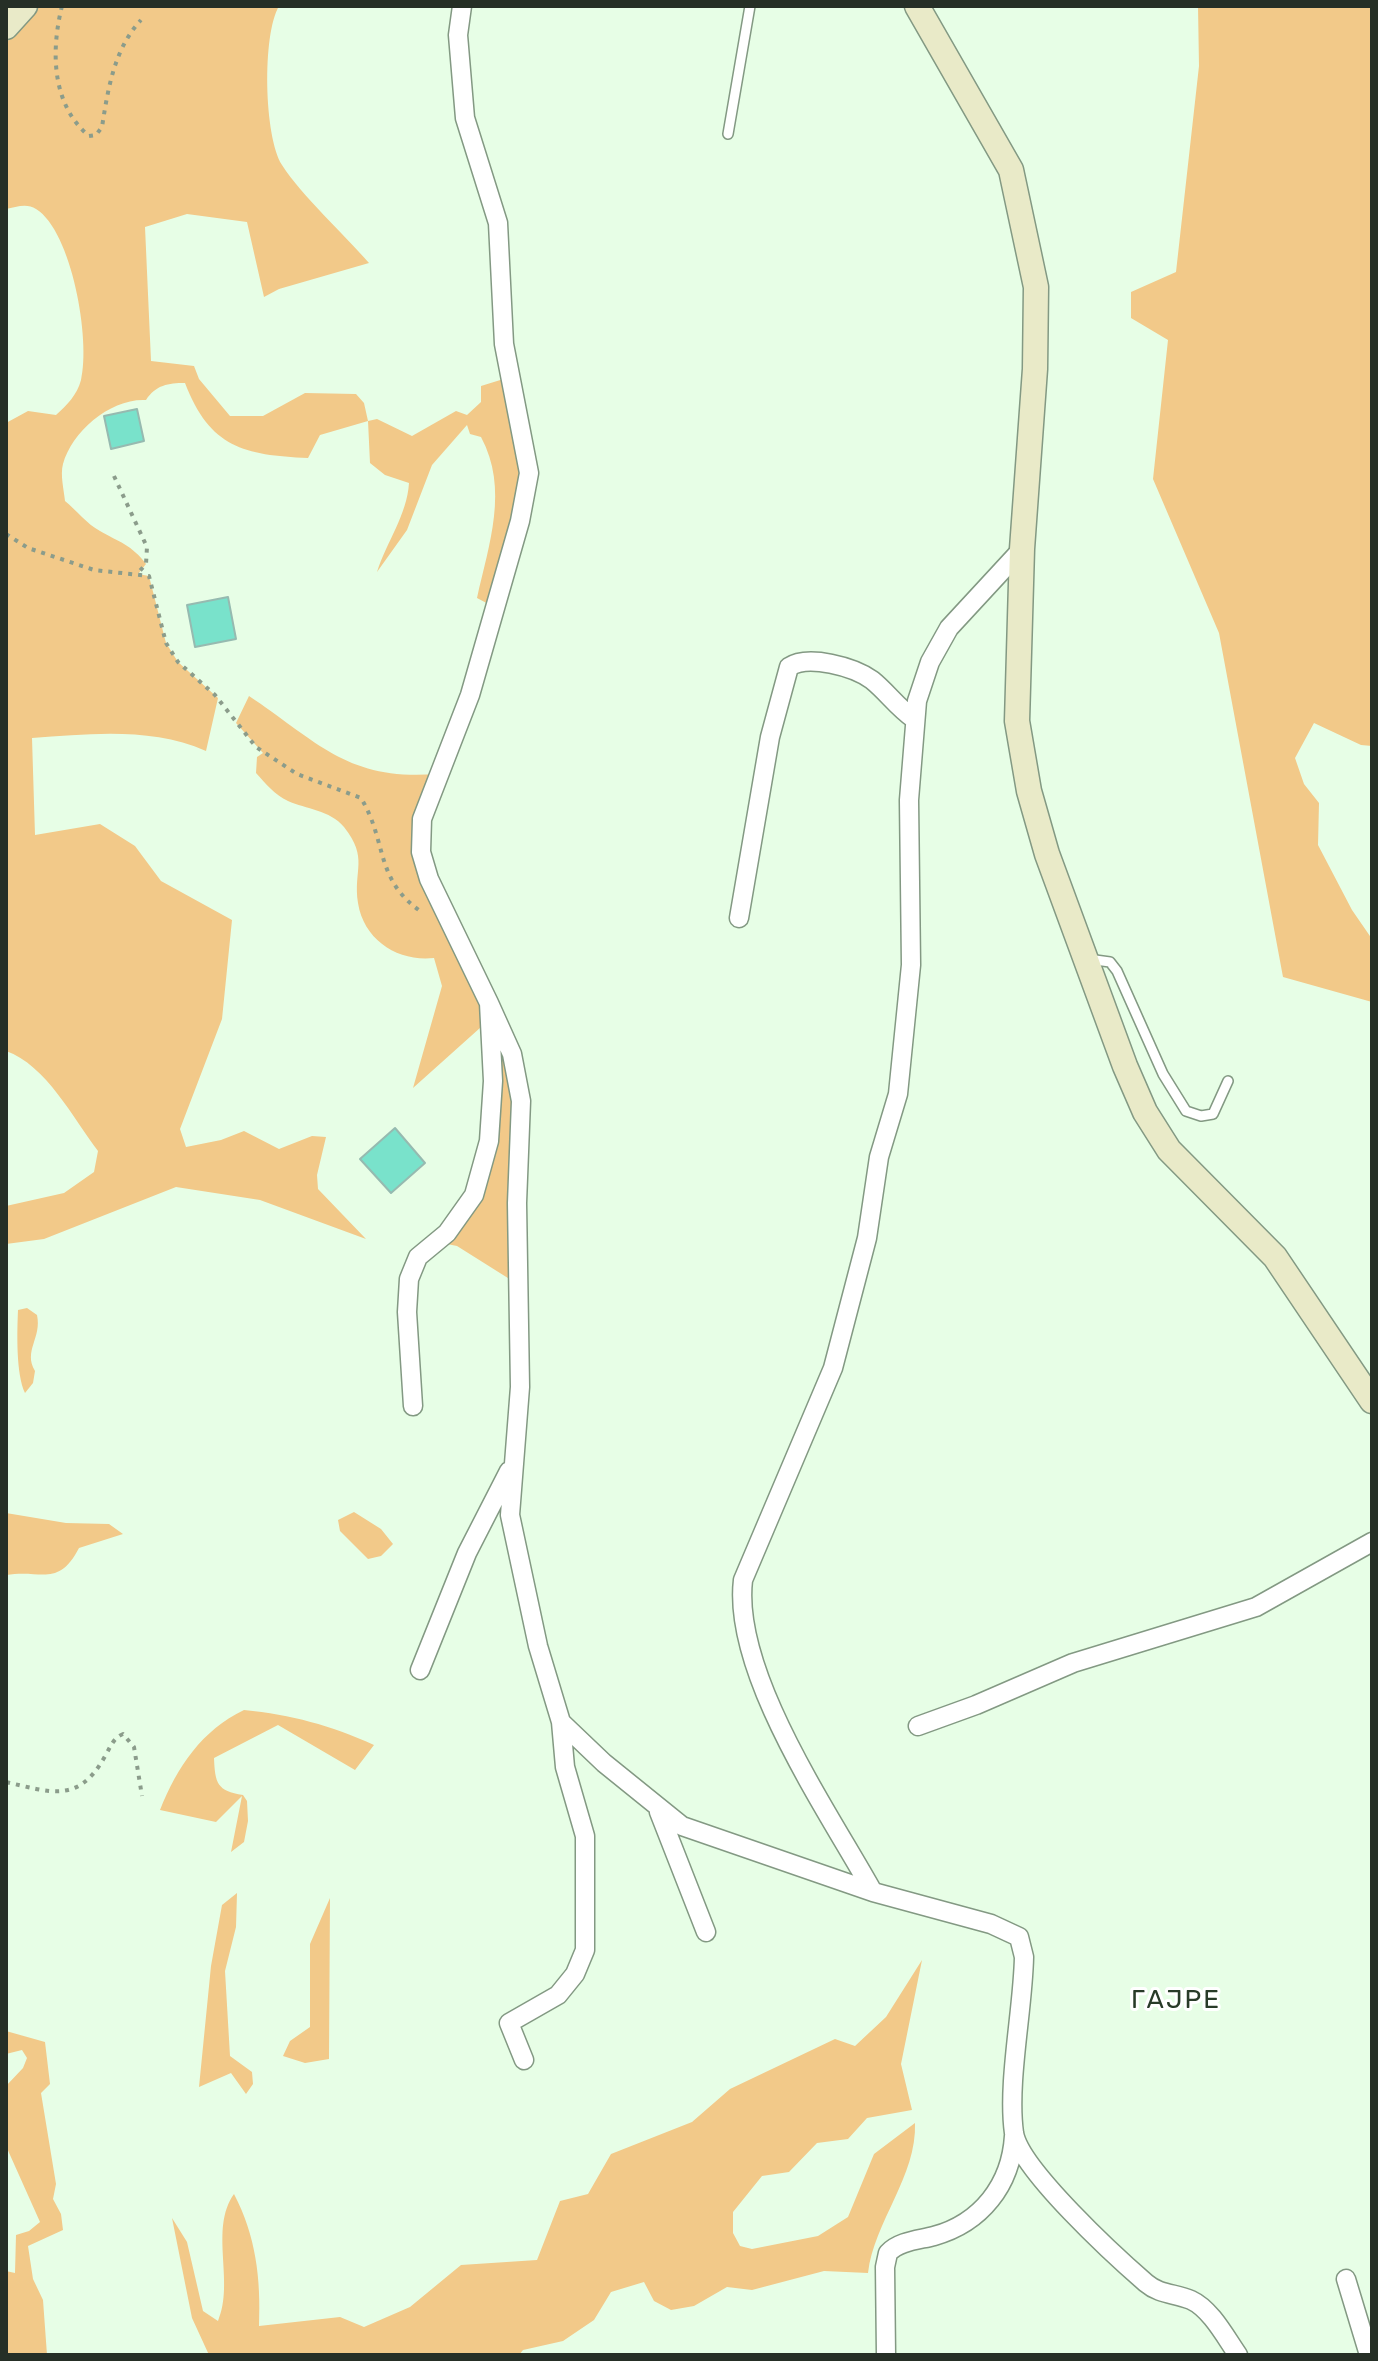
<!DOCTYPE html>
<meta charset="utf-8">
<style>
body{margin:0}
#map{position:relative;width:1378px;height:2361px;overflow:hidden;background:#e7fee6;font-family:Rubik,sans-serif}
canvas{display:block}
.frame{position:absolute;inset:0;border:8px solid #262f26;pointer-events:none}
</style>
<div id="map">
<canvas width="1378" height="2361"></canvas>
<div class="frame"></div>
</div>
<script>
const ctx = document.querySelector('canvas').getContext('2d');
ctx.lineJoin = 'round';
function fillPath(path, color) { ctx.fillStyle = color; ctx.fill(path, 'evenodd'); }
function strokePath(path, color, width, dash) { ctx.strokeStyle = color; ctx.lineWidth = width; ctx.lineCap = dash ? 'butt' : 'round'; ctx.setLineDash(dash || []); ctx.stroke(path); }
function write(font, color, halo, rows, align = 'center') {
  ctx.font = font + ' Rubik,sans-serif'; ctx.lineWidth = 6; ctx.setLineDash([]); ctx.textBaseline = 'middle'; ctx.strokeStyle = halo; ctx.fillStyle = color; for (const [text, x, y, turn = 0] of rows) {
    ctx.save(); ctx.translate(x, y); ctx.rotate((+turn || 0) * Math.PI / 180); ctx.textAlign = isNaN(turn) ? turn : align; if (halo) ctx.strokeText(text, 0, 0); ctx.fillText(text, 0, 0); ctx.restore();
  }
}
const green = new Path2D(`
 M38,6H279C262,35 264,136 282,165C302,196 343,233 369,263L279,289L264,297L247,222L187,214L145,227L151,361L194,366L199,379L230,416H263L305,393L356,394L364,403L368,421L377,419L412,436L456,411L467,415L481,402V386L510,377L527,448L496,608L477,598C489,544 509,489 481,437L470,434L467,425L432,465L407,530L377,572C387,541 407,515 409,483L385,475L370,463L368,421L320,435L308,458C244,455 210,448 185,383C168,383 156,385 146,400C111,398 72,431 63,464C60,475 64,490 65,501C76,510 87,524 100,531C119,542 132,545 146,564L138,574L149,576L166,643L178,662L218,698L206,751C151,727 91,734 32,738L35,835L100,824L135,846L161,881L232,920L222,1019L180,1129L186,1147L221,1140L244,1131L279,1149L312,1136L326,1137L317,1175L318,1189L366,1239L260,1200L176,1187L44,1239L6,1244V1206L64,1193L94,1172L98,1151C73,1118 46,1065 6,1051V423L28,411L56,415C67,405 77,395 81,380C91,341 72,231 36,209C27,203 16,207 6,209V43Z
 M1198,6H1372V746L1361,745L1314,723L1295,758L1304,784L1319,803L1318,845L1352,910L1372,939V1002L1283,977L1219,633L1153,479L1168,340L1131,318V292L1176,272L1199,66Z
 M249,696C318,742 347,781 437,774L420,841L512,1054L519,1285L457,1246L437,1242L479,1181L490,1019L413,1088L442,986L434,958C399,962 364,941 358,903C353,869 369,859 344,827C330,810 306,809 288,801C275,795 265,783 256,773L257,757L263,753L236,723Z
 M27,1308L37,1315C42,1338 23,1351 35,1371L33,1383L25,1393C16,1374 17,1333 18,1310Z
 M354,1512L381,1529L393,1544L381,1556L368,1559L340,1531L338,1520Z
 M6,1513L66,1523L109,1524L123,1534L79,1548C58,1588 42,1569 6,1575Z
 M244,1710C292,1715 330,1725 374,1745L355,1770L278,1725L214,1758C215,1783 217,1791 243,1795L247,1801L248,1821L244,1842L231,1852L242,1796L216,1822L160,1810C177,1767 202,1730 244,1710Z
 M237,1893L236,1927L225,1971L230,2056L252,2072L253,2084L246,2094L231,2073L199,2087L211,1966L222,1905Z
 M330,1898L329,2059L305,2063L283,2056L290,2041L310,2027V1944Z
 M922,1960L901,2064L912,2110L867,2118L848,2139L817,2143L789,2172L762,2176L733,2212V2233L740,2246L752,2249L818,2236L848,2217L874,2154L915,2123C917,2176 874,2222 868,2273L824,2271L752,2290L727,2287L694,2306L671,2310L654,2301L644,2282L611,2292L594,2320L563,2341L523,2350L519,2355H209L192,2318L172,2218L187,2242L203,2311L218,2321C235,2282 209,2229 234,2194C256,2236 261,2279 259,2326L340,2317L364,2327L410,2307L461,2265L537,2260L560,2201L588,2194L611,2154L692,2122L730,2089L835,2039L855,2046L886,2017Z
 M6,2031L45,2042L50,2084L41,2093L56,2184L53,2199L61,2214L63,2230L28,2246L33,2279L43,2300L47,2355H6V2271L15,2273L16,2235L29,2231L40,2222L6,2146V2086L23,2068L27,2058L22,2050L6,2054Z`);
const building = new Path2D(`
 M137,409L144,441L111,449L104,416Z
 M228,597L236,639L195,647L187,605Z
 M395,1128L425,1163L391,1193L360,1159Z`);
const path = new Path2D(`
 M62,6C51,50 51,104 89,136L96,135L102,127C108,89 114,49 141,20
 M114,476L147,547L146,564L137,574
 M6,534L28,548L94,570L149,576L166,643L178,662L215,695L256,747L297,774L361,798C388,843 374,880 423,913
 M6,1782C50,1792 78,1804 104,1758C110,1748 113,1738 123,1734L134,1747L142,1796`);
const lane = new Path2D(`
 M728,134L750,6
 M1088,959L1110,962L1117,971L1163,1074L1186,1111L1201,1116L1213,1114L1228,1081`);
const street = new Path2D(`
 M739,918L770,737L789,667C808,654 854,667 872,680C887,692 897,707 914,719
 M489,1003L512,1054L521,1101L517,1203L520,1387L510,1515L538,1646L561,1722L604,1763L682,1826L873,1892L991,1924L1019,1937L1024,1957C1023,2010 1007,2083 1014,2133C1020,2169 1116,2257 1146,2283C1160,2295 1175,2293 1191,2300C1211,2309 1226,2338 1238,2355
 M413,1406L407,1312L409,1279L418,1257L447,1233L474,1195L489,1141L493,1081L489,1003L429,879L421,852L422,819L470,695L520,521L529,473L504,344L498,223L465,118L458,35L462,6
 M420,1670L467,1553L509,1471
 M918,1726L976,1705L1073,1663L1256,1607L1372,1542
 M659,1812L706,1932
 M873,1892C828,1811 732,1673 743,1580L833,1368L867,1238L879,1157L898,1094L911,965L909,800L917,701L930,662L949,628L1022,549
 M524,2060L509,2023L558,1995L575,1974L585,1950V1836L565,1767L561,1722
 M1346,2279L1369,2355
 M886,2355L885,2267L888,2253C899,2241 919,2240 934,2236C981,2223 1011,2185 1014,2136`);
const secondary = new Path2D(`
 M917,6L1011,170L1036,287L1035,369L1022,549L1017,721L1029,791L1047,854L1125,1066L1145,1112L1169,1150L1275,1257L1372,1401
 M6,27L25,6`);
const quarterNames = [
 ["ГАЈРЕ",1176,2000]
];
fillPath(green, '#f2c989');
fillPath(building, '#79e2cb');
strokePath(building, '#96bab0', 2);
strokePath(lane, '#839983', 12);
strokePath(street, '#839983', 21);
strokePath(secondary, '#839983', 27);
strokePath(path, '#8b9c8b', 4, [4, 6]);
strokePath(lane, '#fff', 9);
strokePath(street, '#fff', 18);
strokePath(secondary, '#e9eac8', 24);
ctx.letterSpacing = '2px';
write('26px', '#283b28', '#fff', quarterNames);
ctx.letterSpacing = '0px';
</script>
